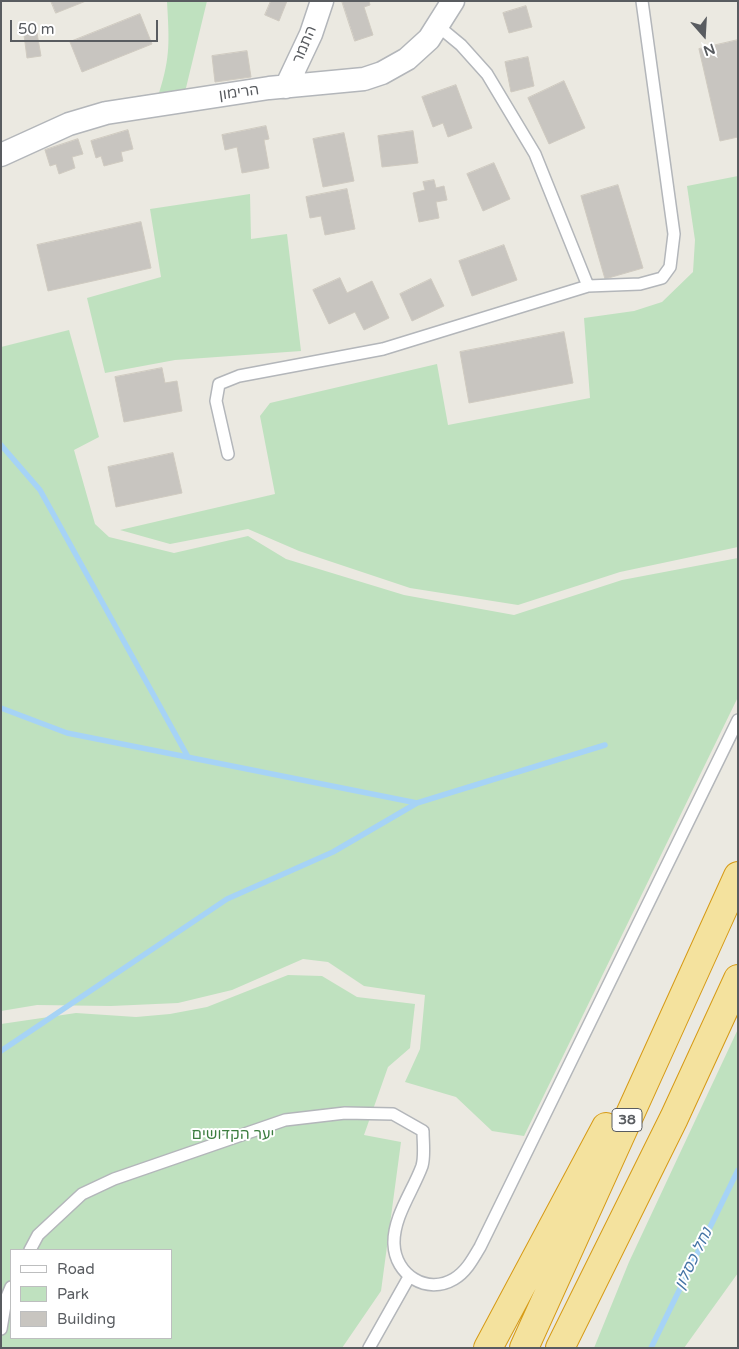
<!DOCTYPE html>
<meta charset="utf-8">
<style>
body{margin:0}
#map{position:relative;width:739px;height:1349px;overflow:hidden;background:#ebe9e1;font-family:"Varela Round",sans-serif}
canvas{display:block}
.frame{position:absolute;inset:0;border:2px solid #595c60;pointer-events:none}
.legend{position:absolute;left:10px;top:1249px;width:162px;height:90px;box-sizing:border-box;background:#fff;border:1px solid #bdbebf;margin:0;padding:6px 9px;list-style:none;font-size:15px;color:#595c60}
.legend li{display:flex;align-items:center;gap:10px;height:25px}
.legend b{width:25px;border:1px solid #bdbebf}
.north{position:absolute;left:679px;top:10px;width:50px;height:50px;-webkit-text-stroke:4px #fff;paint-order:stroke;rotate:161deg;font-size:14px;font-weight:700;line-height:20px;text-align:center;color:#595c60}
.north::after{content:'';display:block;margin:auto;width:18px;height:22px;background:#595c60;clip-path:polygon(50% 0,100% 100%,50% 72%,0 100%)}
.scale{position:absolute;left:10px;top:20px;width:148px;height:22px;box-sizing:border-box;border:2px solid #595c60;border-top:0;padding-left:6px;font-size:15px;line-height:18px;white-space:nowrap;color:#595c60;-webkit-text-stroke:4px #fff;paint-order:stroke}
</style>
<div id="map">
<canvas width="739" height="1349"></canvas>
<div class="frame"></div>
<ul class="legend">
<li><b style="height:6px;background:#fff"></b>Road</li>
<li><b style="height:14px;background:#bfe1bf"></b>Park</li>
<li><b style="height:14px;background:#c8c5c0"></b>Building</li>
</ul>
<div class="north">N</div>
<div class="scale">50 m</div>
</div>
<script>
const ctx = document.querySelector('canvas').getContext('2d');
ctx.lineJoin = 'round';
function fillPath(path, color) { ctx.fillStyle = color; ctx.fill(path, 'evenodd'); }
function strokePath(path, color, width, dash) { ctx.strokeStyle = color; ctx.lineWidth = width; ctx.lineCap = dash ? 'butt' : 'round'; ctx.setLineDash(dash || []); ctx.stroke(path); }
function write(font, color, halo, rows, align = 'center') {
  ctx.font = font + ' "Varela Round",Heebo,sans-serif'; ctx.lineWidth = 4; ctx.setLineDash([]); ctx.textBaseline = 'middle'; ctx.strokeStyle = halo; ctx.fillStyle = color; for (const [text, x, y, turn = 0] of rows) {
    ctx.save(); ctx.translate(x, y); ctx.rotate((+turn || 0) * Math.PI / 180); ctx.textAlign = isNaN(turn) ? turn : align; if (halo) ctx.strokeText(text, 0, 0); ctx.fillText(text, 0, 0); ctx.restore();
  }
}
const green = new Path2D(`
 M167,1H207L185,92L159,93C171,56 169,39 167,1Z
 M738,176V547L620,572L518,605L410,588L299,551L248,529L170,544L120,530L275,494L260,416L270,403L437,364L448,425L590,398L584,318L634,311L662,302L693,272L695,240L687,186Z
 M250,194L251,239L287,234L301,351L175,360L105,373L87,298L161,277L150,209Z
 M69,330L99,437L74,450L95,524L109,537L174,553L248,536L286,559L404,595L514,615L622,580L738,558V697L524,1136L492,1131L456,1097L405,1082L420,1049L425,995L364,986L328,962L303,959L232,990L178,1003L111,1006L37,1005L1,1011V347Z
 M288,975L322,976L357,997L415,1004L410,1048L388,1067L364,1135L401,1142L381,1291L342,1348H1V1024L76,1013L136,1017L170,1014L207,1007ZM11,1250H171V1338H11Z
 M738,1029V1273L684,1348H594L629,1262Z`);
const stream = new Path2D(`
 M1,445L40,490L188,757
 M1,708L67,733L417,803
 M1,1051L227,899L333,852L417,803L605,745
 M651,1348L738,1170`);
const building = new Path2D(`
 M51,1H86L56,13Z
 M271,1H287L279,21L265,15Z
 M342,1H369L370,5L364,7L373,35L355,41Z
 M526,6L532,27L509,33L503,13Z
 M140,14L152,44L82,72L70,42Z
 M37,33L41,56L27,58L24,35Z
 M738,40V137L720,141L699,49Z
 M247,51L251,77L215,82L212,56Z
 M528,57L534,86L511,92L505,62Z
 M564,81L585,128L549,144L528,98Z
 M456,85L472,128L448,137L443,123L433,127L422,97Z
 M266,126L269,139L264,140L269,168L242,173L237,147L225,150L222,135Z
 M128,130L133,149L121,152L123,161L104,166L101,156L96,158L91,141Z
 M413,131L418,163L382,167L378,136Z
 M344,133L354,181L323,187L313,139Z
 M78,139L83,154L72,157L75,168L59,174L56,164L50,166L45,150Z
 M494,163L510,199L483,211L467,174Z
 M434,180L436,188L444,186L447,200L436,202L439,218L419,222L413,193L425,190L423,182Z
 M618,185L643,268L605,279L581,196Z
 M347,189L355,229L325,235L321,216L310,218L306,197Z
 M141,222L151,268L48,291L37,245Z
 M504,245L517,280L472,296L459,261Z
 M340,278L347,293L372,281L389,318L364,330L355,312L329,324L313,290Z
 M431,279L444,306L412,321L400,294Z
 M564,332L573,383L469,403L460,352Z
 M162,368L165,383L177,381L182,411L124,422L115,377Z
 M173,453L182,493L116,507L108,467Z`);
const service = new Path2D(`
 M438,26L461,45L487,74L535,154L588,286
 M228,454L216,401L219,384L239,376L383,349L588,286L640,284L662,278L670,267L674,234L642,1
 M30,1250L38,1235L82,1194L114,1179L285,1120L345,1113L393,1114L423,1131C423,1142 425,1156 422,1166C413,1191 393,1217 394,1244C395,1275 427,1295 454,1279C466,1272 473,1259 480,1247L738,720
 M1,1329L6,1299L11,1287
 M369,1348L409,1277`);
const minor = new Path2D(`
 M286,87L311,34L322,1
 M1,155L69,124L106,113L269,88L364,79L382,73L407,59L429,39L453,1`);
const trunk = new Path2D(`
 M488,1348L606,1127
 M524,1348L738,876
 M560,1348L674,1118L738,979`);
const shields = [
 [627,1120,30]
];
const shieldNames = [
 ["38",627,1120]
];
const streetNames = [
 ["התמר",305,45,-67],
 ["הרימון",239,93,-8]
];
const parkNames = [
 ["יער הקדושים",233,1135]
];
const waterNames = [
 ["נחל כסלון",694,1259,-64]
];
fillPath(green, '#bfe1bf');
strokePath(stream, '#a6d3f6', 5.5);
fillPath(building, '#c8c5c0');
strokePath(building, '#cfcac0', 1);
strokePath(service, '#b3b6ba', 14);
strokePath(minor, '#b3b6ba', 25);
strokePath(trunk, '#d69a15', 30);
strokePath(service, '#fff', 11);
strokePath(minor, '#fff', 22);
strokePath(trunk, '#f4e29e', 28);
for (const [x, y, w] of shields) { const box = new Path2D(); box.roundRect(x - w / 2, y - 11.5, w, 23, 4); ctx.fillStyle = '#fff'; ctx.fill(box); strokePath(box, '#595c60', 1); }
write('bold 14px', '#595c60', null, shieldNames);
write('15px', '#595c60', '#fff', streetNames);
write('15px', '#3c7d3f', '#fff', parkNames);
write('italic 16px', '#4675a6', '#fff', waterNames);
</script>
